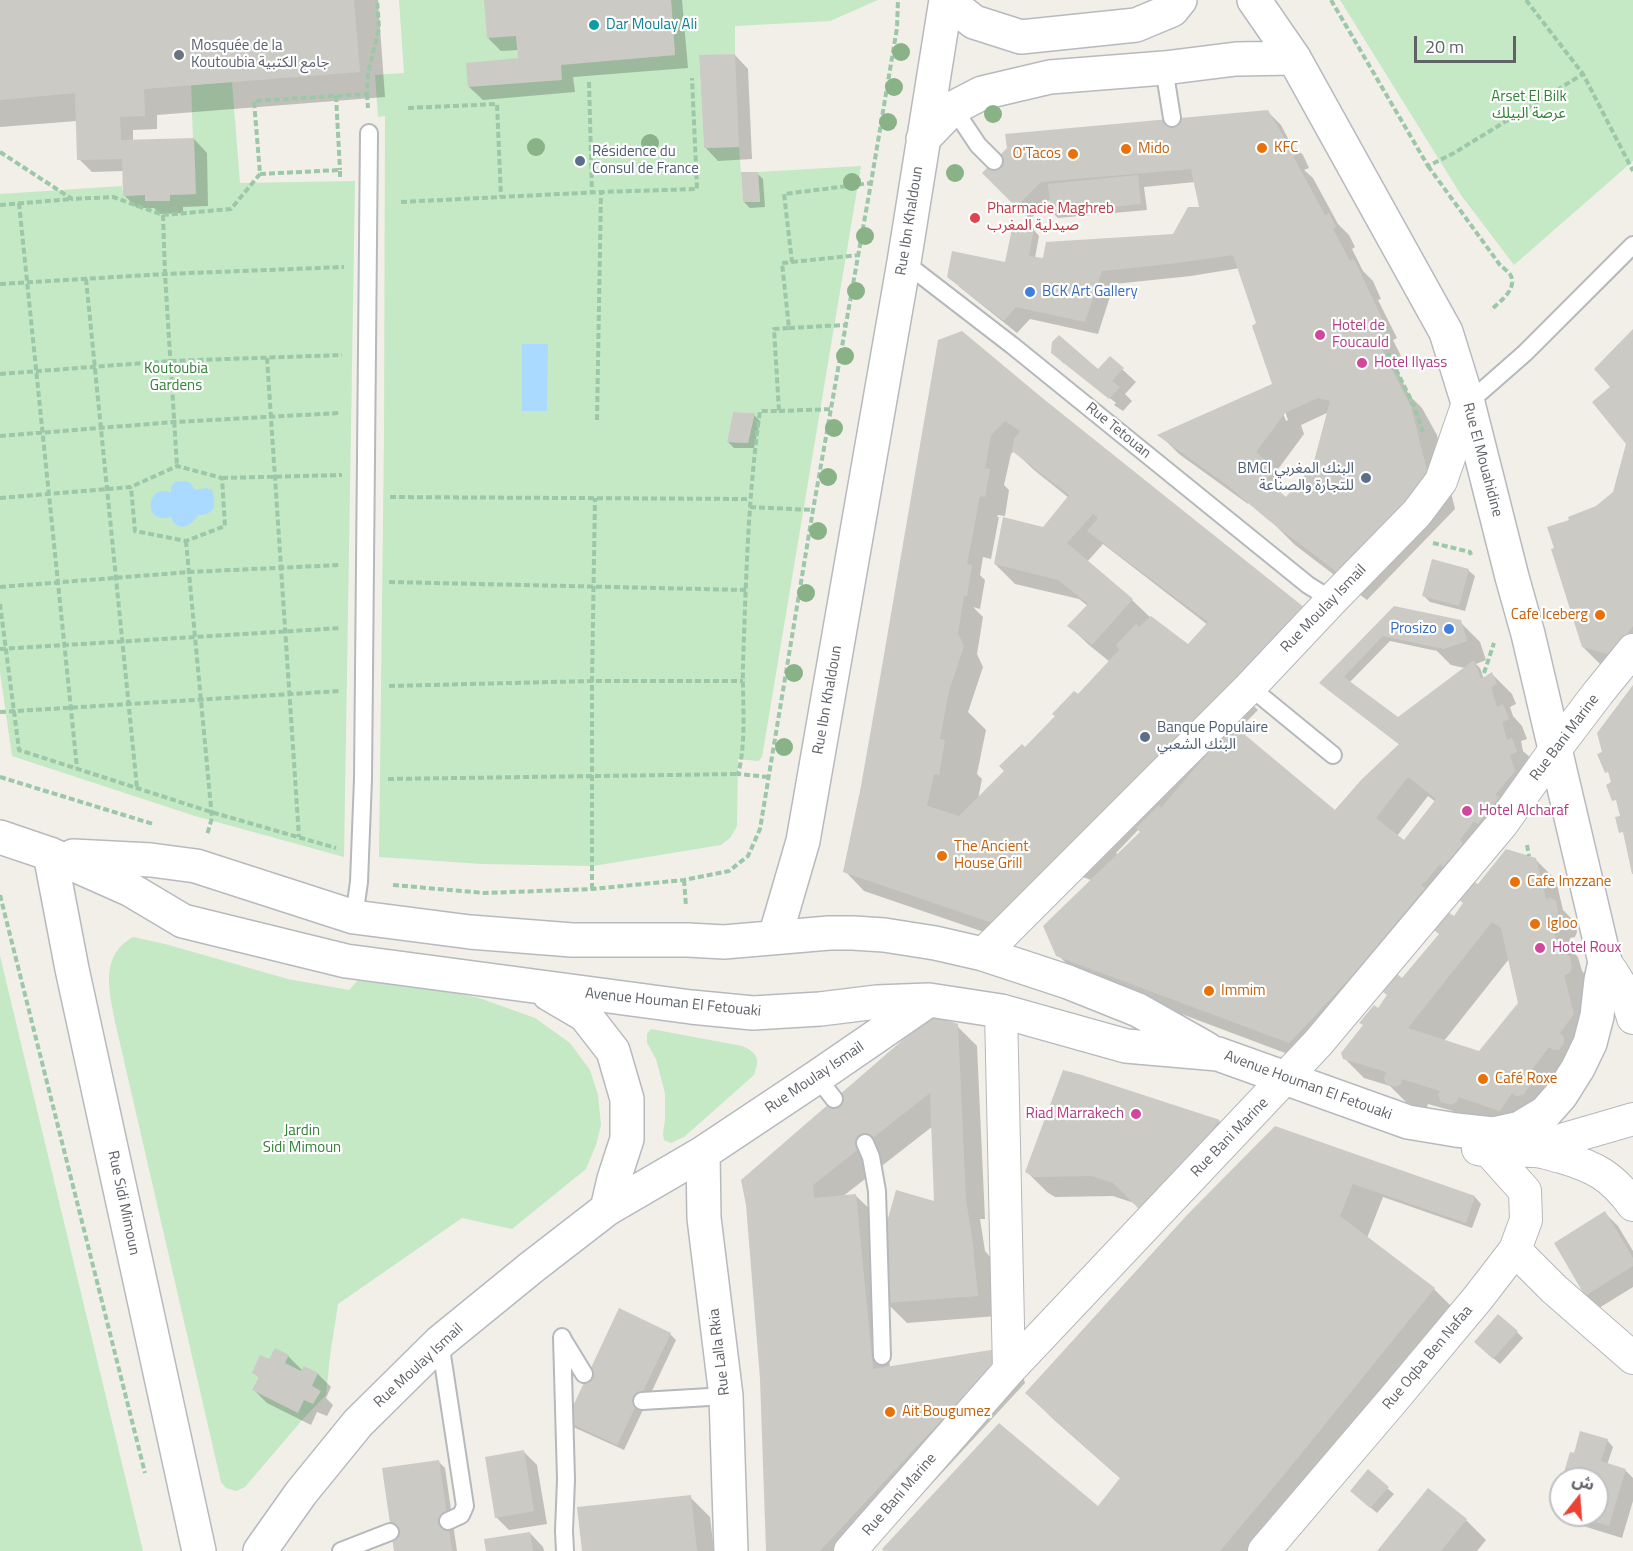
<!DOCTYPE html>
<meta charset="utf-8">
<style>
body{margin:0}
#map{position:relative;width:1633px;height:1551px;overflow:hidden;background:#f1efe8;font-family:"Titillium Web","Noto Sans Arabic",sans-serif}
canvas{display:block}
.north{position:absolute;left:1549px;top:1467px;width:60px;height:60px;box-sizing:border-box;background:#fff;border:2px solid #bfc1c3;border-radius:50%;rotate:17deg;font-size:16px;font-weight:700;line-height:24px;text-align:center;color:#5f6368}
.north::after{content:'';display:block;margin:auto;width:21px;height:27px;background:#ea4335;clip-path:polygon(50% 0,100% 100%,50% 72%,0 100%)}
.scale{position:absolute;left:1414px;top:36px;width:102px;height:27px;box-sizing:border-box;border:3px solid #5f6368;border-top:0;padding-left:8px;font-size:18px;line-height:21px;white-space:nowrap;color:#5f6368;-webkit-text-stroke:4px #fff;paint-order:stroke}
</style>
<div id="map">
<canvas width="1633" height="1551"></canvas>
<div class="north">ش</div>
<div class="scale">20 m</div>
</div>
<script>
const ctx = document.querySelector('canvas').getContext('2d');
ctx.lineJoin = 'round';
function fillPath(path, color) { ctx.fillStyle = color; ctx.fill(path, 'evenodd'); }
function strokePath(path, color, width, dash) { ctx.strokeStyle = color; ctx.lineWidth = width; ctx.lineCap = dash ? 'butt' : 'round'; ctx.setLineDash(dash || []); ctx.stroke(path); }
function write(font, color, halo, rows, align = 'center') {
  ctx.font = font + ' "Titillium Web","Noto Sans Arabic",sans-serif'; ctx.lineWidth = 4.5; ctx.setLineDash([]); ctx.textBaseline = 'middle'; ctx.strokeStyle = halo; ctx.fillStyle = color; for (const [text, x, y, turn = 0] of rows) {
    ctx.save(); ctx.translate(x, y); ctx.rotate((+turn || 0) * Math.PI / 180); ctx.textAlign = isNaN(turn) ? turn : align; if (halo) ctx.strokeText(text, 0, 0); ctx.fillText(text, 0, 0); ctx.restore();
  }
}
const green = new Path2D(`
 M399,0H533L514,14L519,67L675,55L671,0H878L830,21L735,26V54L699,56L704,148L739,147L743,202L760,201L758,172L861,166L763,751L762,757L758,761L738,759L737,826L730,838L721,845L593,866L482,864L379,857L384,438L385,116L378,117L375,75L404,73ZM733,412L754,413L748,443L727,442Z
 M1340,0H1633V161L1514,265L1461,195Z
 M232,82L240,183L355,181L344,857L195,816L12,756L0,672V194L122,186L123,196L145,195L146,201H170V195L195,194L191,85Z
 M133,937L165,944L288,979L349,990L360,978L409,983L479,998L535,1018L570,1043L590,1070L598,1095L601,1125L596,1145L586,1169L512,1229L462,1218L338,1304L330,1356L326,1395L303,1419L245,1487L236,1491L226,1488L221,1482L116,1026C110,993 98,957 133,937Z
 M0,956L143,1551H0Z
 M651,1029L742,1046C758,1053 760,1059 754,1075L684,1137L671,1143L664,1140L663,1134L665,1120V1093L656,1059L647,1043V1034Z`);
const water = new Path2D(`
 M522,344H548L547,411H522Z
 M186,481L191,484L195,490L206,488L212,490C217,505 215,515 198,515C191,527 177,533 171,517C147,525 145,495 161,491C163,491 169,492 171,492V487L175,482Z`);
const shadow = new Path2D(`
 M0,0H378L385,97L157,115V129L133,130V141L194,139L207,153L208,206L183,207V213L160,214L154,208H137L124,195L123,171L92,172L79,159L77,121L0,127Z
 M486,0H682L688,68L573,77L575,92L483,100L469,87L520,60L519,50L501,51L488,38Z
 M735,55L748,69L752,159L718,161L705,147Z
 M1267,111L1281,125L1291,144L1303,155L1309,168L1304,170L1313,178L1338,224L1349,235L1355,247L1352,249L1363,271L1373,281L1381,299L1378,300L1397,338L1393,340L1401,356L1392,359L1409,395L1422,408L1437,435L1455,509L1367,600L1295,545L1275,525L1249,502L1248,504L1179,454L1160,435L1274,385L1259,324L1240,268L1191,276L1114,284L1098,334L1030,319L1017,333L962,289L949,276L1007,263L1033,229L1039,236L1035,258L1044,259L1174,235L1200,207L1195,182L1144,187L1147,210L1058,218L1052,212L1051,199L1030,219L984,173ZM1281,408H1284L1288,420L1286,421ZM1329,412L1314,466L1286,499L1272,487L1280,476L1276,472L1304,434L1301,425Z
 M757,173L763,179L765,207L750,208L744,202Z
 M1633,331V671L1603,667L1583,647L1571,521L1597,507L1615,493L1628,443L1612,387Z
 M940,341L1046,402L1304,609L1252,704L1258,710L1238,730L1334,811L1400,745L1327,689L1394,608L1460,622L1480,642L1486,660L1476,664L1480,668L1484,679L1492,674L1512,694L1516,704L1510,707L1513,716L1522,726L1527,739L1521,741L1523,751L1532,759L1309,1062L1078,975L1058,955L1091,880L1080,876L1016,943L864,891L845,871L862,786ZM1014,451L1034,470L1069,498L1044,528L995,564L1015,584L1079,599L1088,606L1069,626L1089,645L1110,662L978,799L982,779L977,774L986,730L968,712L983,667L977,654L983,617L973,607L980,609L985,580L980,575L983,557L991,559L999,517H997L998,515L1005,516L1009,490L1004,485L1011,454ZM1103,544L1208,625L1188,646L1151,618L1132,600L1087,562ZM1390,641L1437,651L1451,665L1465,668L1398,719L1349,683ZM1428,796L1436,802L1404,842L1397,836ZM1139,829L1148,841L1118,855L1116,853Z
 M1053,352L1098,371L1110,358L1136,382L1125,394L1132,401L1123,411L1114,405L1116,403L1064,361V364Z
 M754,415L760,421L754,448H734L728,442Z
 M1468,570L1475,576L1465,611L1430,602L1424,596Z
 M1536,860L1556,880L1563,910L1575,922L1577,932L1575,937L1570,938L1572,951L1578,957L1582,971L1596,985L1600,1040L1520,1130L1478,1116L1476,1121L1463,1122L1453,1111L1428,1104L1426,1110H1414L1390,1086L1364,1078L1344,1058L1378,1010L1454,918L1483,891ZM1509,959L1519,1003L1480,1053L1444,1041Z
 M957,1026L977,1046L985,1219H980L985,1251L991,1258L997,1316L907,1323L883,1299L890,1368L997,1350L1023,1376L1025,1383L870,1551H767L762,1381L747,1205ZM933,1126L936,1203L880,1254L876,1215L856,1196L842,1197Z
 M1219,1121L1239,1140L1163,1231L1134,1203L1113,1196L1055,1197L1047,1192L1027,1172Z
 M1276,1127L1475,1197L1481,1204L1472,1228L1383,1197L1367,1238L1434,1289L1454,1309L1257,1551H886L1098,1509L1121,1479L1053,1419L1027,1393Z
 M1605,1213L1618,1226L1633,1251V1287L1599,1308L1586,1295Z
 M1517,1332L1523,1338L1500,1364L1482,1348Z
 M670,1334L676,1340L624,1450L573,1427L567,1421Z
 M288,1356L303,1371L305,1368L318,1374L331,1387L326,1398L333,1405L327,1416L317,1412L311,1425L267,1403L254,1390L260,1379L254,1372L270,1361Z
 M1607,1440L1613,1447L1607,1465L1625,1470L1633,1478V1501L1622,1538L1567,1521L1561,1515H1597V1479H1563L1579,1456Z
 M524,1452L537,1465L547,1524L509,1530L496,1517Z
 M439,1462L445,1468L457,1551H396Z
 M1387,1488L1394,1494L1377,1513L1358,1497Z
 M690,1497L710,1517L714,1551H584Z
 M1466,1520L1486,1540L1477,1551H1379Z
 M530,1533L543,1547L544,1551H487Z`);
const building = new Path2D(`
 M0,0H354L360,72L144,89L145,116L120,117L121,140L194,138L196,194L170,195V201H145V195L123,196L122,159L77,160L75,93L0,100Z
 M484,0H671L675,55L561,65L562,80L468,87L466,63L518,58L516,36L487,38Z
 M735,54L739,147L704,148L699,55Z
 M1268,110L1286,141L1290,140L1297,155L1293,156L1325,215L1329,213L1336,227L1333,229L1350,261L1354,259L1385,325L1381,326L1389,343L1380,346L1411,407L1430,482L1341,575L1267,519L1227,485L1157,435L1272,384L1252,326L1256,323L1233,255L1177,263L1102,271L1085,322L1016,307L1004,321L947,277L952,251L1005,262L1013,224L1034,228L1029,256L1043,258L1046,242L1173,234L1188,207H1199L1191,169L1041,182L1016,207L982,173L1007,148L1005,134ZM1318,398L1330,401L1313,465L1286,497L1266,480L1275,469L1256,452L1285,413Z
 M741,172H758L760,202H743Z
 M1138,175L1141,204L1051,213L1048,184Z
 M1633,329V626L1611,655L1582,647L1551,549L1554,548L1547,527L1569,520L1568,517L1596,506L1613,492L1626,444L1592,402L1610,387L1594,369Z
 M962,331L1046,401L1305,608L1233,683L995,924L843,872L861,786L880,678L938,340ZM1005,421L1020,431L1014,439L1012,451L1069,495L1043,527L1003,517L994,564L1058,580L1088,604L1067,626L1092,645L1133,599L1067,543L1093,514L1098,518L1087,531L1208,622L1188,644L1151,616L1139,627L1136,624L1116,645L1119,650L1078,694L1074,691L1052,714L1055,716L1025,747L1022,744L999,766L1004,771L959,816L927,806L934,774L939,775L945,740L940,739L949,691L964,646L958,633L964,596H967L972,565L967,564L980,496L985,497L990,469L985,468L991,435Z
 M1059,335L1098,369L1110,356L1124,368L1112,381L1120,387L1109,399L1051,353L1052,342Z
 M733,412L755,413L748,443L727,442Z
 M1432,559L1469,569L1459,606L1422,596Z
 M1394,606L1461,620L1467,641L1444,649L1383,636L1344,677L1398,717L1474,660L1481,679L1492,672L1497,684L1491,687L1497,707L1503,704L1509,719L1502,722L1507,740L1512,738L1517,752L1510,755L1515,771L1495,795L1499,797L1478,824L1474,821L1460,840L1463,843L1443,867L1440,864L1426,881L1421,885L1425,888L1349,979L1295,1037L1289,1043L1056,956L1043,926L1140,832L1136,828L1159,805L1161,808L1232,724L1335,810L1361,780L1399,744L1319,683ZM1408,777L1436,799L1404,840L1376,818Z
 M1633,685V874H1632L1623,832L1619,833L1615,817L1620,816L1616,800L1612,801L1606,785L1611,782L1608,772L1605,773L1597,754L1602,752L1597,733Z
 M1506,849L1536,858L1546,899L1551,898L1556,901L1558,912L1556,917L1551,919L1553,929L1560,955L1565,954L1570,957L1572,967L1570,973L1564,975L1574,1014L1560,1033L1564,1037V1043L1559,1050H1553L1549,1047L1526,1078L1530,1081L1529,1087L1523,1095L1516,1096L1512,1093L1500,1111L1458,1097L1457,1102L1451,1105L1441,1102L1438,1095L1440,1091L1402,1079L1401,1084L1396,1087L1386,1084L1384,1078L1386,1072L1343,1059L1341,1053L1363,1025L1359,1023L1374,1005L1378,1008L1387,995L1383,992L1397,974L1402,978L1439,934L1434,930L1448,912L1454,916L1463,903L1459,900L1474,882L1478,884ZM1492,922L1501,928L1518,1003L1479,1051L1408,1028Z
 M935,1016L958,1024L966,1200L972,1237L978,1296L885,1303L880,1247L896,1190L934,1201L930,1093L813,1185L814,1198L856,1194L873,1369L997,1349L1000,1357L820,1551H766L760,1379L746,1205L741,1180L905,1038Z
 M1063,1070L1082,1075L1220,1120L1143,1213L1113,1183L1092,1176L1034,1177L1025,1172Z
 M1275,1126L1475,1196L1466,1223L1353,1184L1340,1216L1435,1288L1284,1475L1220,1551H884L882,1549L999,1423L1098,1506L1120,1478L1025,1393L1187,1215Z
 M1605,1211L1633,1258V1266L1585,1296L1554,1243Z
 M619,1308L671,1333L617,1445L566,1421Z
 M1498,1314L1518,1331L1493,1359L1474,1342Z
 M275,1348L289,1355L285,1363L301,1371L304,1366L318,1373L312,1386L321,1391L313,1404L304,1400L298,1413L252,1390L259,1377L252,1373L260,1355L269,1359Z
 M1580,1431L1608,1439L1601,1461L1626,1469L1609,1526L1576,1516L1597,1515V1479H1562L1570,1452L1574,1453Z
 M524,1450L534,1511L495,1518L485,1457Z
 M439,1460L452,1551H394L382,1468Z
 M1368,1469L1389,1487L1370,1508L1350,1491Z
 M1560,1483H1561V1511L1553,1509Z
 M1428,1488L1467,1519L1441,1551H1377Z
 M691,1495L697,1551H582L577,1507Z
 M530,1532L533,1551H486L484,1539Z`);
const path = new Path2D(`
 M1331,0L1428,166L1454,153L1583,74
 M1526,0L1583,74L1633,171
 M589,82L592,193
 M367,94L368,108
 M336,96L340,170
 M408,108L497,104L501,197
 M0,152L72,199L113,197L163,215L231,209L260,174L254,101L367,94L368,73L379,28L377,0
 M1428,166L1500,265C1503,268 1509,272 1511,276C1517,290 1499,302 1491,310
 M260,174L340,170V179
 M401,202L601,192L697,189L692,78
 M19,203L77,768
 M0,205L71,199
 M163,215L165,274L177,466
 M792,262L859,255
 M86,279L137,788
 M0,284L165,274L344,267
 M789,328L846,325
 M1384,345L1414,406L1423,432
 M267,358L299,837
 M0,374L170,361L342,355
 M779,411L832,409
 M597,420L601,192
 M0,436L174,422L340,413
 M222,478L342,475
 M390,497L750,499
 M0,498L131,487L177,466L222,478L225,526L186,541L135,531L131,487
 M750,507L813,510
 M186,541L212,818L207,835
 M1433,543L1470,552L1471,555
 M389,582L746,590
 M0,587L189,572L340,565
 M0,604L19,750L211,812L336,848
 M0,649L341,628
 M1484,673L1494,643
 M389,686L592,681H743
 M0,712L340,691
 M0,777L153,824
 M768,777L738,774C747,742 742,698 743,664C746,580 748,495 760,411H779L774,329L789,328L782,263L792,262L784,194L871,183
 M388,779L738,774
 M1527,845L1529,856
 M684,880L686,906
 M393,885L484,893L592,889L684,880L729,871L748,856L760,829L813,510L871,183L897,28L898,0
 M592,889V681L595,498
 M0,895L145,1473`);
const lane = new Path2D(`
 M1164,68L1172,118
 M950,103L978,145L994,161
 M904,262L1013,346L1308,585L1332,600
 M1468,403L1525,353L1633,245
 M1250,687L1333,755
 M354,917L359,882L363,779L369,133
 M817,1077L834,1099
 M865,1143L871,1157L877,1191L882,1356
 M562,1337L566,1479L564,1531L565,1551
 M562,1338L584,1374
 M440,1342L465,1506L461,1515L448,1521
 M642,1401L726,1396
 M341,1551L390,1532`);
const street = new Path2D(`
 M983,954L1250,687L1332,600L1417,513L1441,481L1468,403
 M1605,962C1618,979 1628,996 1633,1018
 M1001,1011L1009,1370
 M1478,1149C1497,1153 1515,1149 1534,1151C1543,1151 1552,1155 1561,1157C1595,1167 1612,1176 1633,1205
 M1535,1150L1561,1140L1633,1119
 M1515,1250L1554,1289L1633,1358
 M850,1551L1009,1370L1318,1043L1502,824L1554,751L1598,693L1633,650
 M1264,1551L1392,1401L1478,1298L1515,1250L1526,1220L1525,1191L1490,1152`);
const secondary = new Path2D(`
 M946,0L974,22L1021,37L1136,25L1172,10L1180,0
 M923,139L953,108L982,93L1050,77L1164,68L1236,59L1294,58
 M0,837L50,854L131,890L183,921L346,961L691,1007L753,1013L820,1009L877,1002L929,1000L1001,1011L1126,1046L1218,1054L1408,1122L1456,1130L1493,1134L1520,1128L1545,1113L1561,1095L1578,1068L1590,1043L1597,1016L1601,980L1605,962L1528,634L1512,577L1468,403L1446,332L1294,58L1254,0
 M50,854L72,969L199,1551
 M73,856L151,860L196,866L354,917L470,932L572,940H688L724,942L829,933H853L884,935L935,943L983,954L1068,982L1138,1010L1207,1049
 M775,937L803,841L904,262L946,0
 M549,994L585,1015L613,1051L627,1099V1139L614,1179L607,1209
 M703,1153L704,1218L726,1396L731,1551
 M260,1551L301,1493L358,1423L440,1342L532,1267L607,1209L703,1153L817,1077L929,1000`);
const trees = [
 [901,52],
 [894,87],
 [993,114],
 [888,122],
 [650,143],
 [536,147],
 [955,173],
 [852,182],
 [865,236],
 [856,291],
 [845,356],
 [834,428],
 [828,477],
 [818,531],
 [806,593],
 [794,673],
 [784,747]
];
const markers = [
 [594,25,6,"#0f9aa8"],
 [179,55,6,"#6b7280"],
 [1262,148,6,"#e8710a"],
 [1126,149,6,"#e8710a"],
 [1073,154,6,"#e8710a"],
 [580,161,6,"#5c6f8a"],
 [975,218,6,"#e0444e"],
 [1030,292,6,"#3f7fe0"],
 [1320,335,6,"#d1479c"],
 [1362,363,6,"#d1479c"],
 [1366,478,6,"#5c6f8a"],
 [1600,615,6,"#e8710a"],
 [1449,629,6,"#3f7fe0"],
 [1145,737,6,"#5c6f8a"],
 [1467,811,6,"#d1479c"],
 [942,856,6,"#e8710a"],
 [1515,882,6,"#e8710a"],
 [1535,924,6,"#e8710a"],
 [1540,948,6,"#d1479c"],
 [1209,991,6,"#e8710a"],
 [1483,1079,6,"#e8710a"],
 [1136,1114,6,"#d1479c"],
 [890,1412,6,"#e8710a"]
];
const cultureNames = [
 ["Dar Moulay Ali",606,25]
];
const worshipNames = [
 ["Mosquée de la",191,46],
 ["Koutoubia جامع الكتبية",191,63]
];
const parkNames = [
 ["Arset El Bilk",1529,97],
 ["عرصة البيلك",1529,114],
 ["Koutoubia",176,369],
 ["Gardens",176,386],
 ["Jardin",302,1131],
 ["Sidi Mimoun",302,1148]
];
const foodNames = [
 ["KFC",1274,148],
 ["Mido",1138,149],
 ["O'Tacos",1061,154,"right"],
 ["Cafe Iceberg",1588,615,"right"],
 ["The Ancient",954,847],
 ["House Grill",954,864],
 ["Cafe Imzzane",1527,882],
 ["Igloo",1547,924],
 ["Immim",1221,991],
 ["Café Roxe",1495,1079],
 ["Ait Bougumez",902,1412]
];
const serviceNames = [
 ["Résidence du",592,152],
 ["Consul de France",592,169],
 ["BMCI البنك المغربي",1354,469,"right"],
 ["للتجارة والصناعة",1354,486,"right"],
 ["Banque Populaire",1157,728],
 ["البنك الشعبي",1157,745]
];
const healthNames = [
 ["Pharmacie Maghreb",987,209],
 ["صيدلية المغرب",987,226]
];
const streetNames = [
 ["Rue Ibn Khaldoun",910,221,-81],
 ["Rue Tetouan",1118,431,39],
 ["Rue El Mouahidine",1482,460,75],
 ["Rue Moulay Ismail",1324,609,-46],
 ["Rue Ibn Khaldoun",828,700,-80],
 ["Rue Bani Marine",1565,738,-53],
 ["Avenue Houman El Fetouaki",673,1003,6],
 ["Rue Moulay Ismail",815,1078,-34],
 ["Avenue Houman El Fetouaki",1308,1086,20],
 ["Rue Bani Marine",1230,1138,-46],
 ["Rue Sidi Mimoun",123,1203,78],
 ["Rue Lalla Rkia",720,1352,-97],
 ["Rue Oqba Ben Nafaa",1428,1358,-50],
 ["Rue Moulay Ismail",419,1366,-43],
 ["Rue Bani Marine",900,1495,-49]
];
const shopNames = [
 ["BCK Art Gallery",1042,292],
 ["Prosizo",1437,629,"right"]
];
const hotelNames = [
 ["Hotel de",1332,326],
 ["Foucauld",1332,343],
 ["Hotel Ilyass",1374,363],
 ["Hotel Alcharaf",1479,811],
 ["Hotel Roux",1552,948],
 ["Riad Marrakech",1124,1114,"right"]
];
fillPath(green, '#c5e8c5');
fillPath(water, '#aadaff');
fillPath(shadow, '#0003');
fillPath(building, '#cccac5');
strokePath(lane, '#b5b8bc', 20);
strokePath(street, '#b5b8bc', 34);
strokePath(secondary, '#b6babf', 36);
strokePath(path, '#9cc7a9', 4, [6, 3]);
strokePath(lane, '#fff', 16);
strokePath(street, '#fff', 32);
strokePath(secondary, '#fff', 33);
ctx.fillStyle = '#89b387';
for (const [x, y] of trees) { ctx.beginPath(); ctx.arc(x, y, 9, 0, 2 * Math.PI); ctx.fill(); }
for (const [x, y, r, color] of markers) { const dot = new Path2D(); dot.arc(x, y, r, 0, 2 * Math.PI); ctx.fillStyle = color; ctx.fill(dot); strokePath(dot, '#fff', 2); }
write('15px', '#0d838f', '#fff', cultureNames, 'left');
write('15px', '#5b616d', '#fff', worshipNames, 'left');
write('15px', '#348238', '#fff', parkNames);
write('15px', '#c56008', '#fff', foodNames, 'left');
write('15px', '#4e5e75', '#fff', serviceNames, 'left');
write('15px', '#be3a42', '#fff', healthNames, 'left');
write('15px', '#5f6368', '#fff', streetNames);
write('15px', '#366cbe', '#fff', shopNames, 'left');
write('15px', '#b23c85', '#fff', hotelNames, 'left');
</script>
